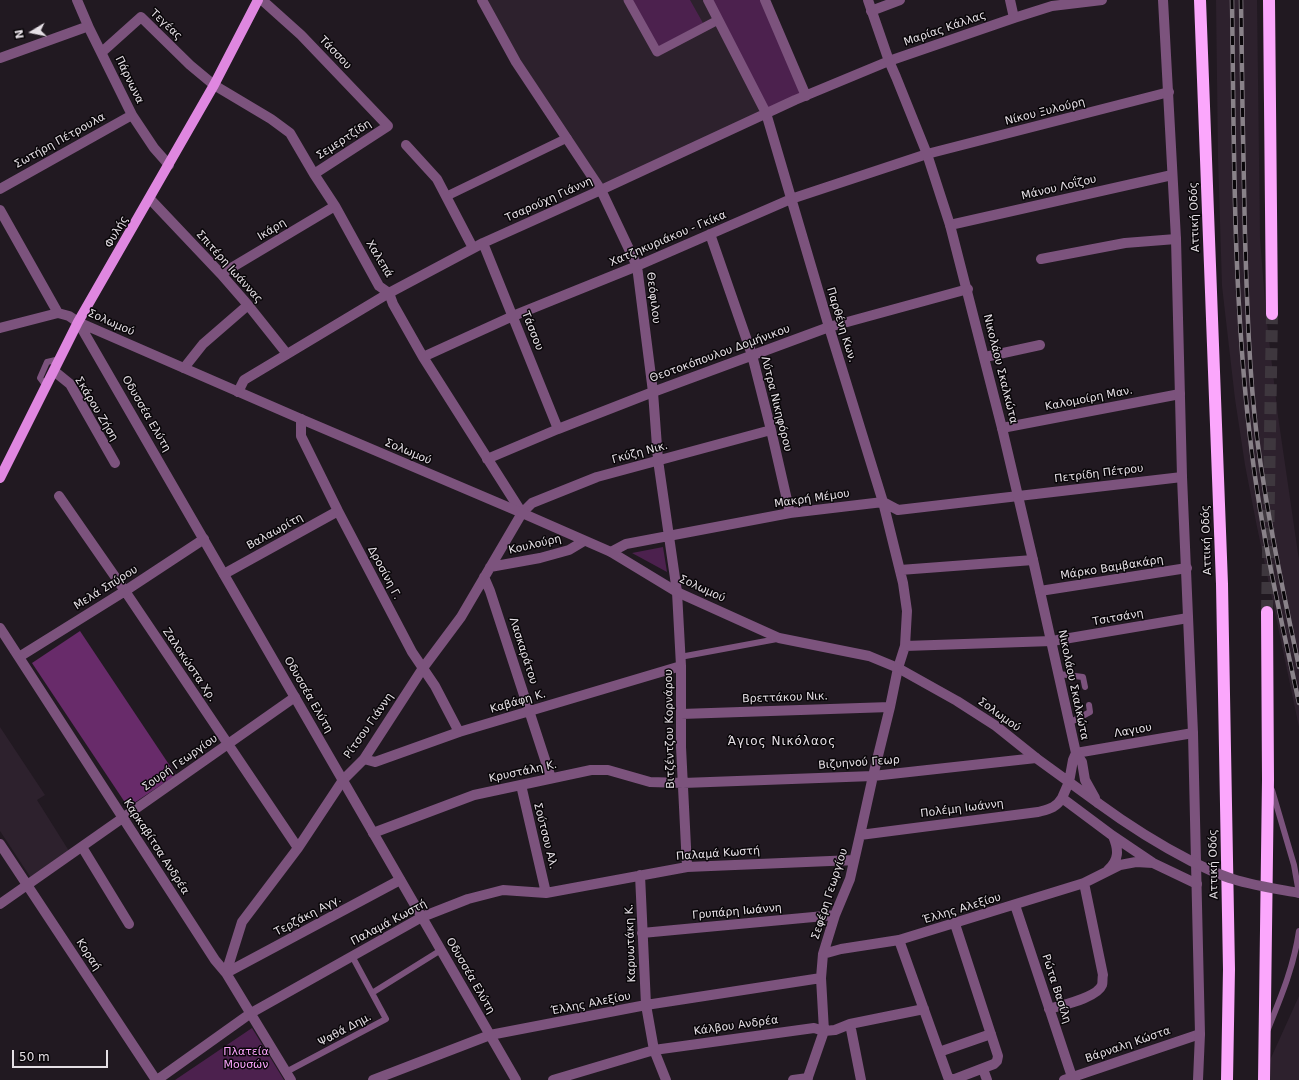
<!DOCTYPE html>
<meta charset="utf-8">
<style>
body{margin:0}
#map{position:relative;width:1299px;height:1080px;overflow:hidden;background:#211921;font-family:"DejaVu Sans",sans-serif}
canvas{display:block}
.north{position:absolute;left:12px;top:12px;width:40px;height:40px;-webkit-text-stroke:3px #090609;paint-order:stroke;rotate:260deg;font-size:11px;font-weight:700;line-height:16px;text-align:center;color:#e5dfe5}
.north::after{content:'';display:block;margin:auto;width:14px;height:18px;background:#e5dfe5;clip-path:polygon(50% 0,100% 100%,50% 72%,0 100%)}
.scale{position:absolute;left:12px;top:1050px;width:96px;height:18px;box-sizing:border-box;border:2px solid #e5dfe5;border-top:0;padding-left:5px;font-size:12px;line-height:14px;white-space:nowrap;color:#e5dfe5;-webkit-text-stroke:3px #090609;paint-order:stroke}
</style>
<div id="map">
<canvas width="1299" height="1080"></canvas>
<div class="north">N</div>
<div class="scale">50 m</div>
</div>
<script>
const ctx = document.querySelector('canvas').getContext('2d');
ctx.lineJoin = 'round';
function fillPath(path, color) { ctx.fillStyle = color; ctx.fill(path, 'evenodd'); }
function strokePath(path, color, width, dash) { ctx.strokeStyle = color; ctx.lineWidth = width; ctx.lineCap = dash ? 'butt' : 'round'; ctx.setLineDash(dash || []); ctx.stroke(path); }
function write(font, color, halo, rows, align = 'center') {
  ctx.font = font + ' "DejaVu Sans",sans-serif'; ctx.lineWidth = 3; ctx.setLineDash([]); ctx.textBaseline = 'middle'; ctx.strokeStyle = halo; ctx.fillStyle = color; for (const [text, x, y, turn = 0] of rows) {
    ctx.save(); ctx.translate(x, y); ctx.rotate((+turn || 0) * Math.PI / 180); ctx.textAlign = isNaN(turn) ? turn : align; if (halo) ctx.strokeText(text, 0, 0); ctx.fillText(text, 0, 0); ctx.restore();
  }
}
const built = new Path2D(`
 M482,0H707L766,113L601,190Z
 M1216,0H1257L1260,238L1266,314L1278,416L1299,560V727L1256,522L1245,465L1235,399L1222,286L1218,158Z
 M0,727L45,795L37,800L69,851L31,878L0,831Z
 M1299,996V1080H1261Z`);
const green = new Path2D(`
 M632,0H690L703,23L658,47Z
 M708,0H765L806,96L766,113Z
 M663,547L667,572L632,553Z
 M252,1028L284,1080H175Z`);
const forest = new Path2D(`
 M80,631L176,775L128,807L32,663Z`);
const motorwayTunnel = new Path2D(`
 M1267,612L1272,314`);
const service = new Path2D(`
 M46,386L40,378L47,362L60,359
 M680,657L777,639
 M1059,674L1083,677L1085,687
 M1069,723L1090,712L1089,705
 M1272,790L1294,865L1299,893
 M372,993L441,950
 M1268,1029C1281,997 1294,966 1299,931
 M286,1072L386,1019L352,956`);
const pedestrian = new Path2D(`
 M628,0L657,52L718,20
 M447,196L567,138`);
const minor = new Path2D(`
 M77,0L89,28L132,115L154,148L169,165
 M262,0L301,35L388,126L314,174
 M482,0L516,62L601,190L637,266L653,392L658,460L677,592L681,666V747L687,867
 M708,0L766,113L829,327L883,502L903,583L907,611L905,646L898,668L890,707L873,776L860,835L850,879L835,915L823,954L821,978L824,1031L807,1080
 M765,0L806,96
 M1010,0L1014,18
 M871,11L900,0
 M102,52L141,17L190,65L214,85L271,119L290,133L314,174L335,206L379,286L389,293L393,304L423,357L522,513
 M0,58L86,27L89,28
 M406,145L437,179L473,248
 M0,189L132,115
 M150,199L221,274L248,305L287,354
 M0,210L58,313L69,316L78,322
 M950,225L1172,175
 M710,234L752,355L771,430L790,513
 M483,243L558,429
 M1041,259L1125,243L1176,239
 M221,274L335,206
 M0,328L58,313
 M423,357L513,316L637,266L791,199L927,154L1169,92
 M985,357L1040,345
 M184,368L203,344L248,305
 M54,371L70,384L115,463
 M238,392L244,380L389,293L483,243L601,190L795,100L889,61L1014,18L1052,6L1102,0
 M301,419V436L338,511L412,652L435,686L459,732
 M1002,428L1180,394
 M487,459L558,429L653,392L829,327L968,289
 M59,496L125,591L298,848
 M611,552L626,544L790,513L883,502L898,510L1182,477
 M490,567L540,558L569,550L584,541
 M900,570L1033,560
 M224,574L338,511
 M484,577L490,591L551,778
 M1040,591L1187,568
 M0,628L215,960L226,973L291,1080
 M905,646L1052,641L1188,618
 M19,657L125,591L204,539
 M681,714L890,707
 M1076,753L1193,733
 M364,759L375,762L459,732L681,666
 M1069,782L1062,798L1113,836L1153,863L1197,884
 M521,785L546,893
 M373,833L474,795L591,770H608L650,782L683,783L873,776L1036,758
 M860,835L1038,812C1049,809 1056,808 1062,798
 M0,844L156,1080
 M82,847L129,924
 M1108,870C1119,860 1119,850 1113,836
 M640,875L646,1005L654,1050L666,1080
 M0,904L295,697
 M1015,905L1072,1077L1075,1080
 M642,933L835,915
 M899,940L948,1077L951,1079H955L994,1064L997,1061L998,1056L955,924
 M823,954L841,949L899,940L1084,883L1120,865L1136,862L1153,863
 M226,973L242,922L298,848L343,780L364,759L423,668L461,617L522,513L532,503L597,477L771,430
 M226,973L400,880
 M1049,1009C1062,1005 1097,998 1102,985C1103,982 1102,978 1103,975L1084,883
 M850,1024L861,1080
 M939,1052L991,1034
 M983,1069L987,1080
 M157,1080L251,1013L422,917L468,899L503,890L546,893L687,867L854,860
 M373,1080L490,1035L646,1005L821,978
 M553,1080L654,1050L814,1028L824,1031L835,1030L850,1024L924,1009
 M793,1080L808,1078
 M1064,1080L1200,1034`);
const tertiary = new Path2D(`
 M868,0L889,61L896,77L927,154L950,225L1002,428L1033,560L1076,753L1082,762L1085,780L1095,798
 M1163,0L1176,239L1182,477L1193,733L1200,1034L1198,1080
 M78,322L301,419L522,513L611,552L677,592L779,638L869,656L898,668L957,701L996,726L1036,758L1098,803
 M78,322L516,1080
 M1069,782L1073,760L1076,753`);
const primary = new Path2D(`
 M0,478L78,322L214,85L258,0`);
const motorway = new Path2D(`
 M1200,0L1222,584L1229,969L1227,1080
 M1269,0L1272,314
 M1264,1080L1268,780L1267,612`);
const rail = new Path2D(`
 M1232,0C1234,146 1233,292 1250,437C1260,527 1280,615 1299,703
 M1241,0C1242,79 1243,157 1245,236C1247,303 1249,371 1257,438C1267,515 1283,591 1299,667`);
const tertiaryBridge = new Path2D(`
 M1098,803C1128,825 1158,844 1191,861C1205,868 1219,875 1233,879C1255,886 1277,889 1299,893`);
const streetNames = [
 ["Τεγέας",166,25,43],
 ["Μαρίας Κάλλας",945,29,-19],
 ["Τάσσου",335,53,46],
 ["Πάρνωνα",129,80,64],
 ["Νίκου Ξυλούρη",1045,112,-14],
 ["Σεμερτζίδη",344,140,-33],
 ["Σωτήρη Πέτρουλα",60,141,-29],
 ["Μάνου Λοΐζου",1059,188,-13],
 ["Τσαρούχη Γιάννη",549,200,-24],
 ["Αττική Οδός",1195,217,-92],
 ["Ικάρη",272,230,-31],
 ["Φυλής",117,232,-60],
 ["Χατζηκυριάκου - Γκίκα",668,239,-23],
 ["Χαλεπά",379,259,59],
 ["Σπιτέρη Ιωάννας",229,267,48],
 ["Θεόφιλου",653,298,83],
 ["Σολωμού",111,323,24],
 ["Παρθένη Κων.",841,325,73],
 ["Τάσσου",532,331,68],
 ["Θεοτοκόπουλου Δομήνικου",720,354,-20],
 ["Νικολάου Σκαλκώτα",1000,369,76],
 ["Καλομοίρη Μαν.",1089,399,-11],
 ["Λύτρα Νικηφόρου",776,404,76],
 ["Σκάρου Ζήση",96,409,59],
 ["Οδυσσέα Ελύτη",146,414,60],
 ["Σολωμού",408,452,23],
 ["Γκύζη Νικ.",640,453,-15],
 ["Πετρίδη Πέτρου",1099,474,-7],
 ["Μακρή Μέμου",812,499,-8],
 ["Βαλαωρίτη",275,532,-29],
 ["Αττική Οδός",1207,540,-92],
 ["Κουλούρη",535,545,-13],
 ["Μάρκο Βαμβακάρη",1112,568,-9],
 ["Δροσίνη Γ.",384,573,62],
 ["Μελά Σπύρου",106,588,-32],
 ["Σολωμού",702,589,25],
 ["Τσιτσάνη",1118,618,-10],
 ["Λασκαράτου",523,651,72],
 ["Ζαλοκώστα Χρ.",189,665,56],
 ["Νικολάου Σκαλκώτα",1073,685,78],
 ["Οδυσσέα Ελύτη",308,695,60],
 ["Βρεττάκου Νικ.",785,698,-2],
 ["Καβάφη Κ.",518,702,-16],
 ["Σολωμού",999,715,36],
 ["Ρίτσου Γιάννη",369,726,-55],
 ["Βιτζέντζου Κορνάρου",670,729,-91],
 ["Λαγιου",1133,731,-10],
 ["Σουρή Γεωργίου",180,763,-35],
 ["Βιζυηνού Γεωρ",859,763,-4],
 ["Κρυστάλη Κ.",523,772,-12],
 ["Πολέμη Ιωάννη",962,809,-7],
 ["Σούτσου Αλ.",545,836,76],
 ["Καρκαβίτσα Ανδρέα",156,847,57],
 ["Παλαμά Κωστή",718,854,-4],
 ["Αττική Οδός",1214,864,-91],
 ["Σεφέρη Γεωργίου",830,894,-72],
 ["Έλλης Αλεξίου",962,909,-17],
 ["Γρυπάρη Ιωάννη",737,912,-5],
 ["Τερζάκη Αγγ.",308,916,-28],
 ["Παλαμά Κωστή",389,923,-28],
 ["Καρυωτάκη Κ.",631,943,-92],
 ["Κοραή",88,955,57],
 ["Οδυσσέα Ελύτη",470,976,60],
 ["Ρώτα Βασίλη",1056,989,72],
 ["Έλλης Αλεξίου",591,1004,-11],
 ["Κάλβου Ανδρέα",736,1026,-8],
 ["Ψαθά Δημ.",345,1030,-28],
 ["Βάρναλη Κώστα",1128,1045,-19]
];
const parkNames = [
 ["Πλατεία",246,1052],
 ["Μουσών",246,1065]
];
const neighbourhoodNames = [
 ["Άγιος Νικόλαος",782,742]
];
fillPath(built, '#2d212d');
fillPath(green, '#4c214e');
fillPath(forest, '#682b6a');
strokePath(motorwayTunnel, '#3e373e', 12, [12, 6]);
strokePath(service, '#7c537d', 6);
strokePath(pedestrian, '#7c537d', 9);
strokePath(minor, '#7c537d', 10);
strokePath(tertiary, '#7c537d', 10);
strokePath(primary, '#df87e0', 10);
strokePath(motorway, '#fba7fc', 12);
strokePath(rail, '#898289', 4.5);
strokePath(rail, '#090609', 3, [9]);
strokePath(tertiaryBridge, '#7c537d', 10);
write('11px', '#e5dfe5', '#090609', streetNames);
write('11px', '#fca4fd', '#090609', parkNames);
ctx.letterSpacing = '1px';
write('12px', '#e5dfe5', '#090609', neighbourhoodNames);
ctx.letterSpacing = '0px';
</script>
